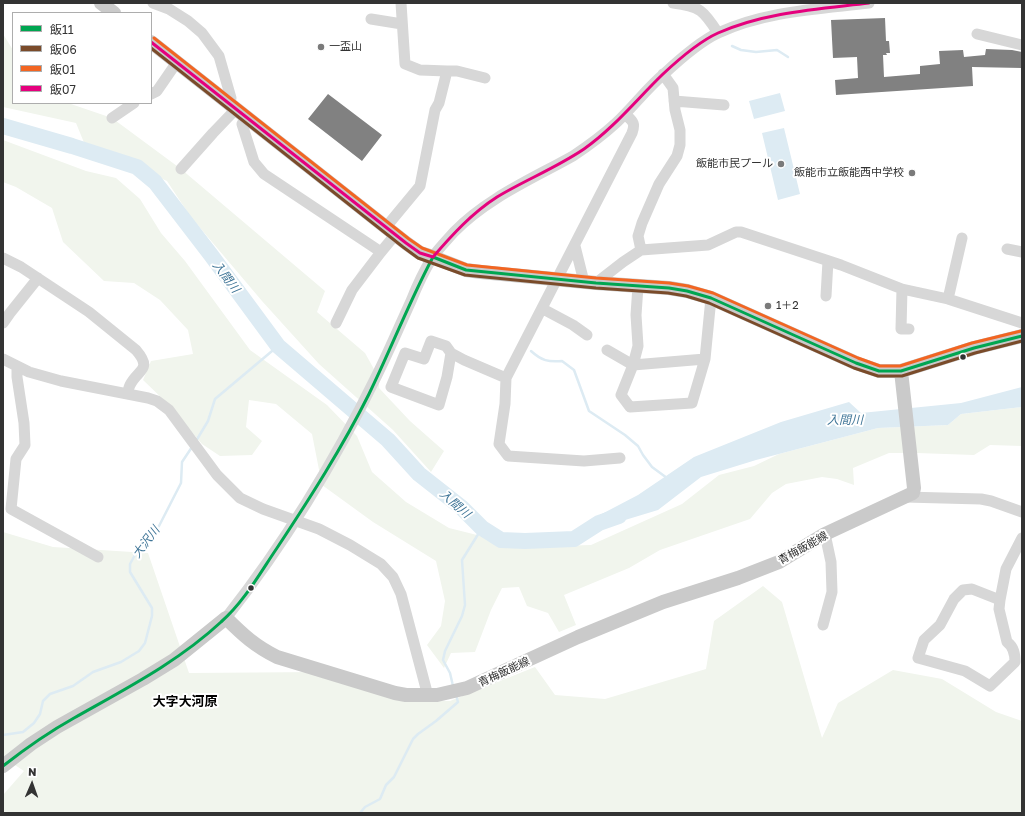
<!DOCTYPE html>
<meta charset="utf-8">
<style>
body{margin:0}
#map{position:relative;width:1025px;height:816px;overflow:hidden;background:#fff;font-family:"Golos Text","Noto Sans JP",sans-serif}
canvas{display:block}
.frame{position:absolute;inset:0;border:4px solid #333;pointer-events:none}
.legend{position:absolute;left:12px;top:12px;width:140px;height:92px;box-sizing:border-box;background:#fff;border:1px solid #adadad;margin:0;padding:5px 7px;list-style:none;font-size:12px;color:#333}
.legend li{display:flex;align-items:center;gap:8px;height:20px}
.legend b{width:20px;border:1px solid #adadad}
.north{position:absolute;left:12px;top:764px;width:40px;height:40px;-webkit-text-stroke:3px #fff;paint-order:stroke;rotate:2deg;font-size:11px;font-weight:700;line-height:16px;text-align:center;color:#333}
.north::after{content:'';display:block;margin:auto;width:14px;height:18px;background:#333;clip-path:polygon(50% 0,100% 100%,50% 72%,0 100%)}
</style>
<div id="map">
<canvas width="1025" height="816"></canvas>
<div class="frame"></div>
<ul class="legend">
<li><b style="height:5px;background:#00a651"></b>飯11</li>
<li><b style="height:5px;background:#7a4b2a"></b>飯06</li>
<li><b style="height:5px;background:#f26522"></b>飯01</li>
<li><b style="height:5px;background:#e5007d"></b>飯07</li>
</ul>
<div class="north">N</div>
</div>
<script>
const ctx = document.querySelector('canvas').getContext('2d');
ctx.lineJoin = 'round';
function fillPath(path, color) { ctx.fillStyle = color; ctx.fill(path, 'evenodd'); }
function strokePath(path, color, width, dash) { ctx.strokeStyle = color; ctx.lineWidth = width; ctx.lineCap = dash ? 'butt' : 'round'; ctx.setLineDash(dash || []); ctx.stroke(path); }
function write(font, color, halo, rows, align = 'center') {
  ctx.font = font + ' "Golos Text","Noto Sans JP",sans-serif'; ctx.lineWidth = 4; ctx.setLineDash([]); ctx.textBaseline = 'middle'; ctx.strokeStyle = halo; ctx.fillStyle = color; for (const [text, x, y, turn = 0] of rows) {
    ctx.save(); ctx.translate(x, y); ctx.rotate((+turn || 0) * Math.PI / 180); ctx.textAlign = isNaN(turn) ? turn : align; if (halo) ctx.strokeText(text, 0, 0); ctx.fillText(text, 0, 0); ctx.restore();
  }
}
const green = new Path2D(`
 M3,34L13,50V103H68L112,118L181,169L325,291L317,312L365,353L379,378V388L410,421L444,451L431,472L393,430L319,364L262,301L190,216L167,181L85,145L76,123L3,107Z
 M3,140L86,171L116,178L140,199L161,233L185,261L250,350L327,405L357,436L372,472L406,502L449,528L525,547L591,545L682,504L719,475L754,466L779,454L878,428L948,425L961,414L1022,407V446L990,445L974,455L917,453H889L853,468L854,485L837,479L822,477L786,484L772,493L750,519L660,550L629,568L564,595L576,625L559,632L548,613L527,606L519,587L502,588L491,610L475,652L451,653L444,668L427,645L441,626L445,601L436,561L373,522L322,485L312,434L276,404L249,400L246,427L262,441L252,455L220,456L202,444L168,404L143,380L151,361L193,354L188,330L160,300L134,283L104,281L63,242L52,208L16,187L3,182Z
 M3,532L53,547L148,553L189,673L318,672L397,700L450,701L535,667L555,695L605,699L706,669L714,621L763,586L782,602L822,738L838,703L893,670L942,679L996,712L1022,721V813H3V795L24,771L3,757Z`);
const water = new Path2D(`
 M780,93L785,111L754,119L749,101Z
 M784,128L800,194L778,200L762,133Z
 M1022,387V407L961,414L948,425L878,428L756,460L701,477L658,510L602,527L596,517L638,495L694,457L781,422L849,402L861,413L961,403Z`);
const stream = new Path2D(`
 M732,46L741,50L756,52L777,50L788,57
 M531,351C542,361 548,362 562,361L574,370L589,411L625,435L638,446L643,455L652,467L667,478
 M196,441L208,421L215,399L278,346
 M453,686L450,673L443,660L445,651L462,616L465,605L462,560L482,528
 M3,735L23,732L34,723L40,714L43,701L50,694L73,686L93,672L121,662L139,651L145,643L152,616V608L130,572V564L136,553L159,526L181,483L182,462L192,447
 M360,813L365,807L380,799L386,785L394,777L413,739L418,734L436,721L458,702L456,695`);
const river = new Path2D(`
 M3,126L72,146L137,167L155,182L211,255L278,346L388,440L419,474L461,507L482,528L501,540L525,541L574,539L599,523L619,516`);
const building = new Path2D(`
 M885,18L886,41H889L890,53H886L887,55H883L884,77L920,74V66L940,64L939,51L963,50L964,57L985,55L986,49L1012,50L1022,52V68L972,67L973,86L836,95L835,80L858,78L857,57L833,58L831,20Z
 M328,94L382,135L362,161L308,119Z`);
const minor = new Path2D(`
 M153,3L169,9L188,21L202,33L219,56L231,98L228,103
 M673,3C700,6 704,11 718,33
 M371,19L402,24
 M977,34L1022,45
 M447,71H457L485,78
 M151,94L157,91L177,62
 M674,101L724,105
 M246,117L242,124L254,162L264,174L381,252L395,235
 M112,118L134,103
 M181,169L213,133L236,109
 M386,227L420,186L435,110L439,103L447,71L420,70L405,64L401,3
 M575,246L584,282
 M1007,249L1022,252
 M641,250L708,245L736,232H741L841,265L902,289L948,299L1022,323
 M3,258L21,267L89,312L136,350C153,370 138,369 130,385C129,387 128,391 127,394
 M596,283L623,262L641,250L638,236L642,223L659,184L677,156L680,145V130L675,110L673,88L663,74
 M638,286L636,315L638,346L633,365L621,395L630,407L692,403L705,359L711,298
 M902,289L901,329H909
 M826,296L828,261
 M948,299L962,238
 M543,309L573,325L587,335
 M3,323L10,313L38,278
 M336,323L352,290L381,252
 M607,350L633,365L705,359
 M451,353L447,377L439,405L391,387L405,353L424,359L431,341L446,346L451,353L464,360L506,378
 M3,359L29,372L61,381L148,398L157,401L169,410L217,475L240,498L263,509L319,529L350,545L381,564L393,577L401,594L428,696
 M17,366V377L24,423L25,445L16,459L11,509L98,557
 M620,458L584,461L508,456L499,444L505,404L506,378L632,133C636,122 632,121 625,114
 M905,497L981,499L991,501L1022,512
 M1000,600L972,589L963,590L954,599L940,625L924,640L918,658L965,671L990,686L1015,662C1015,654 1014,647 1007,642L999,609L1000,600L1006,569L1022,538
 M226,618C285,543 335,461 377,375C389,351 400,325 411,301C417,286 424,271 432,258C438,249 447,240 454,232C487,198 532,179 573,156C588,146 603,135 616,123C633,107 647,88 665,73C680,59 699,42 718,33C765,11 819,9 869,3
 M823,625L832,592L831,562L825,534`);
const major = new Path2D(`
 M101,3L114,13
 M151,42L406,243L420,253L433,257L466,270L481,272L596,283L669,288L687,291L711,298L856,363L879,371H901L974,348L1022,336
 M3,766L31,744L57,727L143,679L174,660L226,618C243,635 255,646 277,657L395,693L406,695H437L467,688L578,637L663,602L738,578L779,562L825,534L913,493L914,488L901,371`);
const bus1 = new Path2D(`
 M3,766C26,748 49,732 74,718C125,689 178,662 221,622C244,602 260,573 277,548C310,498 342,448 369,394C391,349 409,302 433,257L466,270L596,283L669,288L687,291L711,298L856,363L879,371H901L974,348L1022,336`);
const bus2 = new Path2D(`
 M151,48L403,247L418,258L465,275L596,288L668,293L686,296L709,303L854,368L878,376H902L975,353L1022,341`);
const bus3 = new Path2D(`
 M154,38L409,239L422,248L467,265L596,278L669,283L688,286L713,293L858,358L880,366H900L972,343L1021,331`);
const bus4 = new Path2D(`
 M151,42L406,243L420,253L433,257C452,235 472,213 497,197C525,180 556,168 584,149C614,128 637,99 663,74C679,59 698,42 718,33C765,12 819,9 869,3`);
const markers = [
 [321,47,4,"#7a7a7a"],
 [781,164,4,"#7a7a7a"],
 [912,173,4,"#7a7a7a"],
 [768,306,4,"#7a7a7a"],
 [963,357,3.5,"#333"],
 [251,588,3.5,"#333"]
];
const poiNames = [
 ["一盃山",329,47],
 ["飯能市民プール",773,164,"right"],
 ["飯能市立飯能西中学校",904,173,"right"],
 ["1＋2",776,306]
];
const streetNames = [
 ["青梅飯能線",803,548,-29],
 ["青梅飯能線",504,672,-25]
];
const waterNames = [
 ["入間川",226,277,53],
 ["入間川",845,420],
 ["入間川",455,504,41],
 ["大沢川",146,542,-53]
];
const quarterNames = [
 ["大字大河原",185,702]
];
fillPath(green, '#f1f5ed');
fillPath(water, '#ddebf3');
strokePath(stream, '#ddebf3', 2.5);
strokePath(river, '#ddebf3', 16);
fillPath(building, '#818181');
strokePath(minor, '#d7d7d7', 11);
strokePath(major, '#cacaca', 14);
strokePath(bus1, '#00a651', 3);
strokePath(bus2, '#7a4b2a', 3);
strokePath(bus3, '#f26522', 3);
strokePath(bus4, '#e5007d', 3);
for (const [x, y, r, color] of markers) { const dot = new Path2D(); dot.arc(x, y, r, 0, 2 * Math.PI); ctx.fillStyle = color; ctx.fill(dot); strokePath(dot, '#fff', 1.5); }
write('11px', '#333', '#fff', poiNames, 'left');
write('11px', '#333', '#fff', streetNames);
write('italic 12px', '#3f7597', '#fff', waterNames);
write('bold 13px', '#000', '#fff', quarterNames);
</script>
